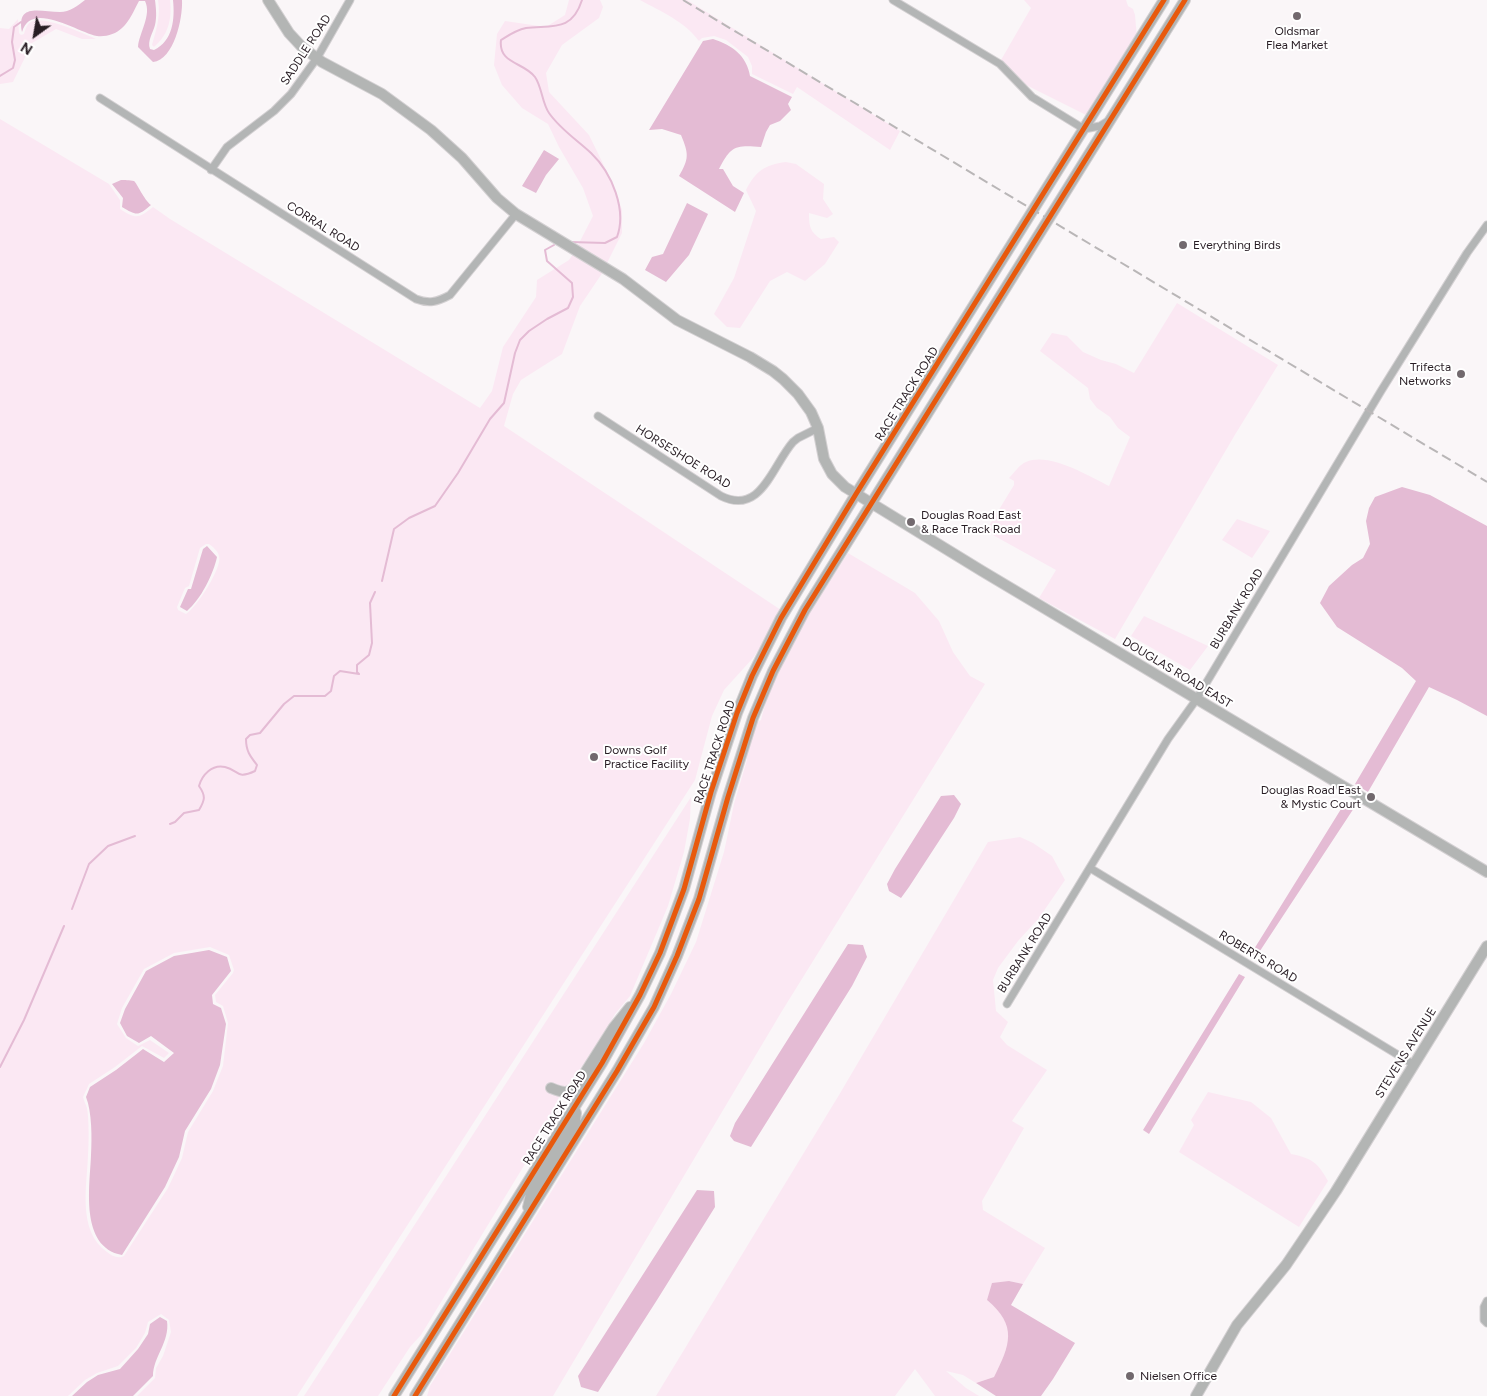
<!DOCTYPE html>
<style>
body{margin:0}
#map{position:relative;width:1487px;height:1396px;overflow:hidden;background:#faf6f8;font-family:Figtree,sans-serif}
canvas{display:block}
.north{position:absolute;left:10px;top:10px;width:50px;height:50px;-webkit-text-stroke:4px #fff;paint-order:stroke;rotate:212deg;font-size:14px;font-weight:700;line-height:20px;text-align:center;color:#281d24}
.north::after{content:'';display:block;margin:auto;width:18px;height:22px;background:#281d24;clip-path:polygon(50% 0,100% 100%,50% 72%,0 100%)}
</style>
<div id="map">
<canvas width="1487" height="1396"></canvas>
<div class="north">N</div>
</div>
<script>
const ctx = document.querySelector('canvas').getContext('2d');
ctx.lineJoin = 'round';
function fillPath(path, color) { ctx.fillStyle = color; ctx.fill(path, 'evenodd'); }
function strokePath(path, color, width, dash) { ctx.strokeStyle = color; ctx.lineWidth = width; ctx.lineCap = dash ? 'butt' : 'round'; ctx.setLineDash(dash || []); ctx.stroke(path); }
function write(font, color, halo, rows, align = 'center') {
  ctx.font = font + ' Figtree,sans-serif'; ctx.lineWidth = 4; ctx.setLineDash([]); ctx.textBaseline = 'middle'; ctx.strokeStyle = halo; ctx.fillStyle = color; for (const [text, x, y, turn = 0] of rows) {
    ctx.save(); ctx.translate(x, y); ctx.rotate((+turn || 0) * Math.PI / 180); ctx.textAlign = isNaN(turn) ? turn : align; if (halo) ctx.strokeText(text, 0, 0); ctx.fillText(text, 0, 0); ctx.restore();
  }
}
const green = new Path2D(`
 M158,0H170C172,19 169,34 154,47L152,45C156,30 161,16 158,0Z
 M569,0H600L603,7L599,18L562,45L546,73L549,92L589,135L612,182L622,210V233L606,265L577,247L593,216L583,188L559,147L548,124L522,108L502,85L494,65L497,34L505,21L546,27L565,15Z
 M640,0H687L900,131L890,150L797,87L793,94L752,74V66L748,57L726,40L714,36L702,38L699,41C684,21 662,12 640,0Z
 M1024,0H1126L1128,6L1133,9L1135,15L1137,38L1088,116L1024,84L1001,60L1031,8Z
 M18,19L19,33L21,35L24,34C26,28 27,23 33,21C47,17 82,33 96,39H82L56,29L32,43L13,82L0,84V28L9,29Z
 M0,119L109,184L120,200V209C136,219 138,219 153,207L170,219L480,408L492,391L503,347L536,297L537,280L569,260L573,254L603,272L580,306L562,354L521,380L513,394L504,426L781,610L765,640L753,658L724,690L712,716L695,780L297,1396H137L155,1378L156,1368L163,1356L171,1332L169,1320L161,1314L148,1322L145,1333L136,1348L118,1366L97,1373L85,1380L68,1396H0ZM206,544H209C212,546 218,551 219,556C223,567 196,608 186,614L178,610L177,607L185,588L189,586L200,548ZM210,947L229,955L234,970L233,973L215,995L216,1002L223,1006L228,1023L223,1066L213,1091L188,1132L182,1158L168,1188L124,1256C118,1259 112,1256 107,1252C77,1231 87,1186 88,1155C89,1143 89,1119 87,1108C86,1105 84,1101 83,1097L89,1084L115,1067L142,1046L164,1058L169,1053L150,1040L138,1046L126,1038L117,1024L122,1008L144,969L174,953Z
 M786,162L796,164L824,184L823,199L833,214L827,218L809,213C809,226 810,232 821,239L834,237L839,242L825,264L805,281L787,272L770,281L740,328L727,327L714,314L734,278L756,211L746,190C756,171 764,165 786,162Z
 M1177,303L1278,365L1236,433L1115,639L1039,598L1056,570L982,529L983,527L989,526L1014,485V481L1009,478C1014,473 1020,464 1026,462C1050,452 1088,476 1109,486L1130,437L1118,428L1110,417L1097,408L1090,399L1088,388L1040,351L1052,333L1067,336L1083,352L1101,360L1116,364L1134,373Z
 M1237,519L1270,531L1252,558L1222,540Z
 M848,553L915,593L939,621L953,652L970,676L985,684L782,1011L553,1396H427L430,1386L644,1043L671,994L696,942L724,852L734,804L747,760V743L754,724L761,720C775,662 816,603 848,553Z
 M1144,616L1208,646L1190,670L1131,636Z
 M691,797L690,819L684,852L668,906L630,996L615,1014L596,1048L560,1095L528,1159L421,1335L410,1347L378,1396H304Z
 M1020,837L1033,843L1052,856L1065,880L1039,918L1018,941L998,968L993,980L996,1011L1008,1022L1000,1037L1007,1045L1047,1070L1012,1121L1024,1128L982,1201L983,1210L1045,1248L1023,1284L1009,1281L987,1300C1019,1326 1010,1345 994,1377L976,1383L963,1375L946,1371L966,1388L979,1396H935L915,1369L895,1396H656L839,1095L988,842Z
 M1208,1092L1251,1102L1271,1118L1291,1154C1312,1158 1318,1163 1328,1181L1299,1227L1179,1152L1194,1125L1191,1120Z`);
const water = new Path2D(`
 M85,0H155C156,8 157,17 155,25C153,33 147,41 150,49L154,50C173,41 175,19 173,0H182C183,18 174,60 153,62L138,47C139,33 152,15 145,1H139C134,10 130,21 122,28C116,34 106,37 97,36C77,32 31,0 22,32C16,2 41,12 60,12C70,12 77,6 85,0Z
 M713,39C732,45 747,56 750,76L792,97L788,104L791,110L780,121L770,125L766,132L761,147C735,145 731,146 719,169H723L733,186L744,193L735,212L679,176C689,159 689,154 681,135L662,129L649,130L703,41Z
 M544,150L559,159L546,175L536,193L522,186Z
 M121,180C124,180 130,180 134,181C137,183 144,200 151,205C138,216 137,216 122,207L123,198L112,184Z
 M687,203L708,214L689,255L666,282L645,270L652,257L663,254Z
 M1402,487L1430,495L1487,526V716L1457,700L1429,687L1368,792L1355,784L1416,681L1402,668L1337,627L1320,603L1329,586L1352,565L1363,558L1370,544L1366,521L1369,508L1375,497Z
 M207,546L217,557C213,575 201,599 187,611L180,607L188,589H191L203,549Z
 M954,795L961,804L954,818L909,887L901,898L889,891L887,884L895,869L941,796Z
 M1346,801L1354,808L1256,957L1251,954Z
 M848,944L863,945L867,957L852,986L751,1147L734,1141L730,1136L735,1123Z
 M209,950L227,957L231,971L212,995L213,1004L221,1008L226,1024L220,1065L211,1089L185,1131L179,1157L165,1187L122,1255C79,1247 90,1185 91,1155C92,1138 92,1112 86,1097L90,1087L116,1070L143,1049L164,1062L174,1053L151,1036L139,1043L127,1036L120,1023L125,1009L146,971L174,956Z
 M1239,974L1245,977L1149,1134L1143,1130Z
 M697,1190L714,1191L715,1207L657,1300L598,1392L581,1387L578,1376Z
 M1009,1281L1023,1284L1011,1305L1075,1343L1053,1379L1041,1396H996L976,1383L994,1377C1010,1345 1018,1326 987,1300L992,1283Z
 M160,1317L167,1321C170,1342 153,1357 153,1376L133,1396H72L87,1382L98,1375L120,1369L138,1349L148,1334L150,1324Z`);
const stream = new Path2D(`
 M0,76L13,68L15,60L12,42L14,27L21,22
 M570,242L605,243L617,237C627,210 612,173 591,153C577,140 560,129 549,113C542,103 542,87 535,77C524,62 498,64 501,40C509,35 516,30 526,28C552,25 572,32 582,0
 M382,581L394,529L409,518L435,506L458,473L490,419L504,403L515,353L520,340L529,331L547,319L568,308L573,297L572,283L547,261L545,250L554,245
 M170,824L175,822L184,813L199,810C205,800 206,796 199,786C202,775 212,764 225,767C239,770 236,780 255,771L257,765C250,756 246,751 246,739L250,735L260,733L284,704L294,696H325L331,691L334,676L340,671L359,674L357,672V665L369,655L372,643L370,603L375,592
 M72,909L89,864L108,846L135,836
 M0,1067L24,1020L64,926`);
const street = new Path2D(`
 M893,0L1000,64L1032,97L1084,129L1100,126L1108,121
 M100,98L416,299C429,304 437,302 450,295L516,214
 M211,170L227,147L274,111L291,94L317,58L350,0
 M598,416L721,496C761,516 772,466 793,442L798,438L818,428
 M1090,868L1413,1064
 M1007,1004L1168,739L1196,700L1381,391L1467,253L1487,225
 M1487,1301L1484,1307V1320L1487,1323`);
const secondary = new Path2D(`
 M268,0L289,33L302,47L322,62L382,94L431,130L462,158L497,198L516,214L623,279L677,320L750,357L773,371L783,379L798,394L811,412L818,428L824,459L832,474L845,487L982,571L1487,872
 M551,1088C561,1092 568,1095 576,1087L614,1027L630,1007
 M528,1207L531,1194L575,1121L576,1113L574,1108
 M394,1396L602,1063L640,995L660,953L684,889L711,792L737,713L752,676L781,618L856,494L1164,0
 M415,1396L617,1071L654,1007L677,956L699,899L728,797L753,718L773,671L805,610L1185,0
 M1196,1396L1237,1325L1286,1265L1336,1191L1487,946`);
const rail = new Path2D(`
 M683,0L1487,482`);
const cycleway = new Path2D(`
 M394,1396L602,1063L640,995L660,953L684,889L711,792L737,713L752,676L781,618L856,494L1164,0
 M415,1396L617,1071L654,1007L677,956L699,899L728,797L753,718L773,671L805,610L1185,0`);
const markers = [
 [1297,16,5,"#72696e"],
 [1183,245,5,"#72696e"],
 [1461,374,5,"#72696e"],
 [911,522,5,"#72696e"],
 [594,757,5,"#72696e"],
 [1371,797,5,"#72696e"],
 [1130,1376,5,"#72696e"]
];
const poiNames = [
 ["Oldsmar",1297,31,"center"],
 ["Flea Market",1297,45,"center"],
 ["Everything Birds",1193,245],
 ["Trifecta",1451,367,"right"],
 ["Networks",1451,381,"right"],
 ["Douglas Road East",921,515],
 ["& Race Track Road",921,529],
 ["Downs Golf",604,750],
 ["Practice Facility",604,764],
 ["Douglas Road East",1361,790,"right"],
 ["& Mystic Court",1361,804,"right"],
 ["Nielsen Office",1140,1376]
];
const streetNames = [
 ["SADDLE ROAD",306,50,-57],
 ["CORRAL ROAD",323,227,32],
 ["RACE TRACK ROAD",907,394,-58],
 ["HORSESHOE ROAD",683,457,32],
 ["BURBANK ROAD",1237,609,-59],
 ["DOUGLAS ROAD EAST",1177,673,31],
 ["RACE TRACK ROAD",715,752,-72],
 ["BURBANK ROAD",1025,953,-58],
 ["ROBERTS ROAD",1258,957,31],
 ["STEVENS AVENUE",1406,1053,-58],
 ["RACE TRACK ROAD",555,1118,-58]
];
fillPath(green, '#fbe8f3');
fillPath(water, '#e4bbd4');
strokePath(stream, '#e4bbd4', 2);
strokePath(street, '#d3d0d2', 9);
strokePath(secondary, '#d3d0d2', 12);
strokePath(street, '#b3b5b5', 7);
strokePath(secondary, '#b3b5b4', 10);
strokePath(rail, '#b9b6b7', 2, [10, 5]);
strokePath(cycleway, '#e8590c', 5);
for (const [x, y, r, color] of markers) { const dot = new Path2D(); dot.arc(x, y, r, 0, 2 * Math.PI); ctx.fillStyle = color; ctx.fill(dot); strokePath(dot, '#fff', 2); }
write('12px', '#281d24', '#fff', poiNames, 'left');
write('12px', '#281d24', '#fff', streetNames);
</script>
